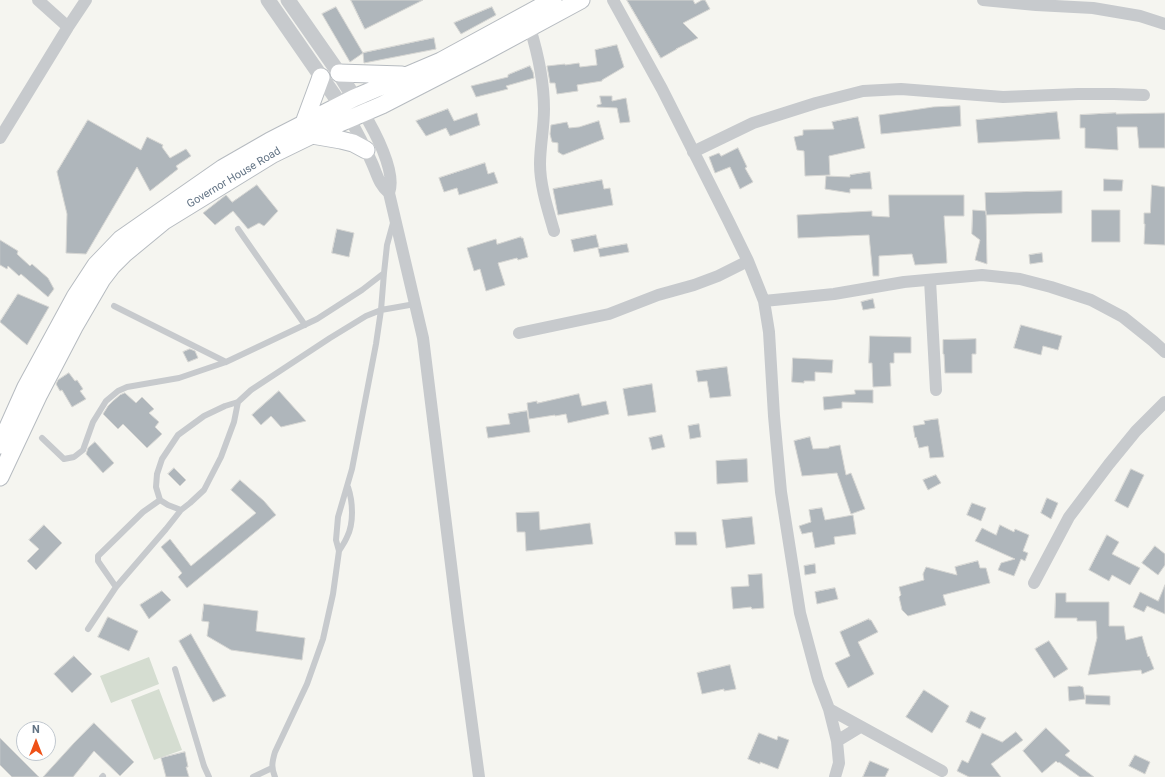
<!DOCTYPE html>
<style>
body{margin:0}
#map{position:relative;width:1165px;height:777px;overflow:hidden;background:#f5f5f0;font-family:Roboto,sans-serif}
canvas{display:block}
.north{position:absolute;left:16px;top:721px;width:40px;height:40px;box-sizing:border-box;background:#fff;border:1px solid #c0c7ce;border-radius:50%;rotate:0deg;font-size:11px;font-weight:700;line-height:16px;text-align:center;color:#627384}
.north::after{content:'';display:block;margin:auto;width:14px;height:18px;background:#ef5117;clip-path:polygon(50% 0,100% 100%,50% 72%,0 100%)}
</style>
<div id="map">
<canvas width="1165" height="777"></canvas>
<div class="north">N</div>
</div>
<script>
const ctx = document.querySelector('canvas').getContext('2d');
ctx.lineJoin = 'round';
function fillPath(path, color) { ctx.fillStyle = color; ctx.fill(path, 'evenodd'); }
function strokePath(path, color, width, dash) { ctx.strokeStyle = color; ctx.lineWidth = width; ctx.lineCap = dash ? 'butt' : 'round'; ctx.setLineDash(dash || []); ctx.stroke(path); }
function write(font, color, halo, rows, align = 'center') {
  ctx.font = font + ' Roboto,sans-serif'; ctx.lineWidth = 4; ctx.setLineDash([]); ctx.textBaseline = 'middle'; ctx.strokeStyle = halo; ctx.fillStyle = color; for (const [text, x, y, turn = 0] of rows) {
    ctx.save(); ctx.translate(x, y); ctx.rotate((+turn || 0) * Math.PI / 180); ctx.textAlign = isNaN(turn) ? turn : align; if (halo) ctx.strokeText(text, 0, 0); ctx.fillText(text, 0, 0); ctx.restore();
  }
}
const green = new Path2D(`
 M149,657L159,684L111,703L100,676Z
 M159,689L182,750L154,760L131,700Z`);
const building = new Path2D(`
 M351,0H423L365,29Z
 M627,0H693L695,4L702,0H705L710,9L683,23L698,38L676,49H677L661,58Z
 M336,7L363,53L350,62L322,14Z
 M492,7L496,15L461,34L454,23Z
 M434,38L436,49L364,63L363,53Z
 M617,45L624,67L602,80V81L577,85L578,91L557,94L555,83H550L547,66L565,64V65L579,63L580,67L597,65L595,50Z
 M530,66L533,72L534,78L506,86L508,89L476,97L471,86L508,77V75Z
 M600,96H612V101L626,98L630,122L620,123L617,108L597,107V105L601,104Z
 M960,106L961,126L881,134L879,115L933,107Z
 M448,109L454,121L477,113L480,125L450,136L446,128L426,136L416,121Z
 M1057,112L1060,139L978,143L976,120Z
 M1116,113V114L1165,113V148H1139L1137,127H1117L1118,150L1085,148V128H1080V115Z
 M858,117L865,148L829,156L830,175L805,176L804,151L797,150L794,137L803,135V130L834,129L832,122Z
 M88,120L141,150L147,137L163,145L162,147L170,158L186,149L191,156L176,166L178,169L150,191L137,167L86,254L66,253L67,214L57,172Z
 M599,121L604,139L563,155L558,152V143L552,142L550,134L551,125L567,122L569,128L579,127Z
 M738,148L747,167L745,168L753,182L740,189L730,167L715,173L709,157L719,153L721,156Z
 M485,163L488,174L494,172L498,183L459,195L457,188L444,192L439,178Z
 M870,172L872,189H850V193L825,189L826,176L850,177V175Z
 M1104,179L1123,180L1122,191H1104Z
 M602,180L604,189L610,188L613,205L558,215L553,189Z
 M257,185L278,211L264,226L259,223L248,229L233,211L215,225L203,213L226,195L232,202Z
 M1152,185L1165,187V245L1144,244L1145,224H1144V213H1150Z
 M1062,191V213L986,215L985,193Z
 M889,195H964V216H944L947,263L915,265L912,254L879,256V276H873L869,235L798,238L797,215L872,211V216L889,217Z
 M973,210L986,211L987,264L975,260L980,240L972,234Z
 M1092,210H1120V242H1092Z
 M337,229L354,233L349,257L332,253Z
 M596,235L599,247L574,252L571,240Z
 M521,237V238H523L528,257L518,260L517,258L498,263L505,285L486,291L480,269L474,271L467,248L496,239L497,244Z
 M0,240L18,251L17,254L30,266L32,264L48,278L54,289L48,297L21,274L19,276L8,266L7,269L0,265Z
 M627,244L629,252L600,257L598,249Z
 M1042,253L1043,262L1030,264L1029,255Z
 M18,294L49,307L27,345L0,322Z
 M873,299L875,308L863,310L861,302Z
 M1021,325L1062,336L1058,350L1043,346L1041,355L1014,348Z
 M870,336L911,337V353H894V363H890L891,386L873,387L872,363H869Z
 M976,339V354H972V373H945L944,354H943V340Z
 M190,349L195,351L198,358L188,362L183,352Z
 M793,358L833,360L832,373L815,372V381H804V383L792,382Z
 M727,367L731,396L710,398L707,381L698,382L696,371Z
 M69,373L75,381L77,380L83,389L80,391L86,399L72,407L62,390L60,391L56,384L58,380Z
 M652,384L656,412L628,416L623,389Z
 M855,390H873V403L842,402V408L824,410L823,397L855,394Z
 M279,391L306,421L281,427L271,416L261,425L252,415Z
 M125,393L136,403L142,397L154,409L149,413L159,422L155,427L162,434L147,448L123,424L118,429L103,414L108,406L113,401L120,395Z
 M579,394L582,406L606,401L609,414L568,423L566,414L555,416V415L529,419L527,403L537,401V403Z
 M527,411L530,432L488,438L486,427L510,424L508,414Z
 M938,419L944,457L930,458L928,446L919,448L916,437L915,438L913,426L925,424L924,421Z
 M699,424L701,437L690,439L688,426Z
 M662,435L665,447L652,450L649,438Z
 M810,437L813,449L829,448V447L840,445L846,475L851,473L865,509L851,514L837,473L802,476L794,441Z
 M95,442L114,463L103,473L86,454L88,448Z
 M747,459L748,482L717,484L716,461Z
 M174,468L186,480L180,486L168,474Z
 M1131,469L1144,475L1128,508L1115,501Z
 M936,475L941,483L928,490L923,480Z
 M240,480L264,501L276,515L187,588L178,577L182,573L161,547L170,539L191,566L256,513L231,490Z
 M1047,498L1058,503L1051,519L1041,513Z
 M972,503L986,508L981,521L967,515Z
 M822,508L825,520L853,515L856,534L834,537L835,544L815,548L812,532L802,534L799,526L811,522L809,510Z
 M539,512L540,530L590,523L593,544L526,551L525,532H517L516,513Z
 M752,517L755,544L726,548L722,520Z
 M44,525L62,543L36,570L27,561L39,549L29,540Z
 M1000,525L1014,532L1015,529L1029,535L1023,551L1028,553L1025,561L1021,559L1014,576L998,570L1001,563L1015,559L975,541L982,528L996,535Z
 M675,532H696L697,545H676Z
 M1107,535L1119,542L1112,554L1140,568L1130,585L1112,575L1109,581L1089,570Z
 M1155,546L1165,554V565L1158,575L1142,563Z
 M978,561L980,568H986L990,583L943,595L946,605L908,616L902,610L899,597L901,595L899,587L924,580L923,574L926,567L957,575L955,567Z
 M815,564L816,573L805,575L804,566Z
 M762,574L764,608L752,609L751,607L733,609L731,587L749,586L748,575Z
 M1165,585V614L1147,606L1144,612L1133,607L1140,592L1158,601Z
 M835,588L838,599L817,604L815,592Z
 M162,591L171,600L149,619L140,605Z
 M1056,593H1066V602H1109V626H1124L1126,640L1142,636L1148,657L1149,656L1154,669L1142,674L1141,670L1088,675L1097,638L1096,621H1077V618H1055Z
 M204,604L258,611L256,631L305,638L302,660L231,650L207,636L209,622L202,621Z
 M108,617L138,631L129,651L98,637Z
 M869,619V620H871L878,632L858,642L874,674L848,688L835,663L850,656L840,632Z
 M191,634L226,696L213,702L179,641Z
 M1049,641L1068,669L1054,678L1035,649Z
 M74,656L92,674L72,693L54,674Z
 M730,665L736,689L724,691V689L702,694L697,673Z
 M1080,686L1083,687L1085,699L1069,701L1068,687Z
 M924,690L949,706L932,733L906,717Z
 M1086,695L1110,696V705L1086,704Z
 M971,711L986,718L980,729L966,722Z
 M94,723L134,762L120,776L94,751L73,777H43L74,743Z
 M1046,728L1070,751L1065,755L1094,777H1080L1059,762L1058,763L1056,761L1042,773L1023,751Z
 M1016,732L1023,740L991,764L1001,777H969L957,771L962,760L968,763L982,733L1002,742Z
 M759,733L777,740L778,736L789,740L778,769L760,762V764L748,759Z
 M0,738L39,777H12L0,765Z
 M185,752L188,767H186L189,777H166L161,758Z
 M1135,755L1150,762L1145,774L1129,766Z
 M870,761L889,769L885,777H863Z`);
const service = new Path2D(`
 M238,229L305,325
 M114,306L226,362
 M42,438L64,459L74,457L83,450L93,422L106,401L118,391L127,387L179,378L226,362L317,319L362,290L384,273L387,245L393,223
 M181,510L168,505L160,500L156,487L157,474L162,459L178,435L204,416L225,406L238,402L251,390L330,338L366,316L381,310L415,304
 M339,551C342,546 345,542 347,537C354,523 353,502 348,487
 M116,587L100,564L98,561V556L143,512L160,500
 M88,629L116,587L166,529L181,510L190,503L204,490L221,457L234,422L238,402
 M175,669L204,766L209,777
 M102,777L103,776
 M253,777L272,768
 M275,777C271,768 272,762 275,752L307,684L323,639L333,594L339,551L336,540L338,517L352,469L376,344L381,310L384,273`);
const minor = new Path2D(`
 M38,0L68,27
 M613,0L662,89L728,220L748,261L764,301L834,294L904,282L982,275L1020,279L1051,287L1091,300L1123,317L1153,341L1165,352
 M983,0L1036,5L1093,8L1140,16L1165,24
 M530,28C538,54 544,81 544,109C544,128 540,146 540,164C540,186 548,210 554,231
 M363,112C374,130 397,172 389,193L423,338L458,621L479,777
 M349,118C358,133 365,147 372,163C377,174 379,185 389,193
 M0,138L68,27L86,0
 M693,152L753,123L816,103L863,91L901,89L1003,97L1078,94H1114L1144,95
 M930,280L936,390
 M764,301L769,332L774,416L781,492L800,613L818,680L829,709L837,741L839,763L835,777
 M519,333L609,314L658,295L694,285L718,276L748,261
 M1034,583L1069,517L1109,464L1136,431L1165,402
 M829,709L942,771
 M837,741L860,727`);
const tertiary = new Path2D(`
 M268,0L347,114
 M288,0L339,73L363,112`);
const secondary = new Path2D(`
 M339,73L402,75
 M304,123L321,77
 M312,135L341,140L353,143L366,150
 M0,445L26,387L75,297L96,265L121,239L223,168L270,141L354,98L441,61L553,0
 M0,477L39,394L74,327L102,279L112,266L124,254L164,221L273,154L312,135L382,105L481,54L581,0`);
const streetNames = [
 ["Governor House Road",234,178,-31]
];
fillPath(green, '#d5ddd1');
fillPath(building, '#afb6bb');
strokePath(building, '#d6d6d3', 1);
strokePath(secondary, '#b6bbc0', 19);
strokePath(service, '#c7cacd', 6);
strokePath(minor, '#c7cacd', 12);
strokePath(tertiary, '#c7cacd', 15);
strokePath(secondary, '#fff', 17);
write('11px', '#627384', '#fff', streetNames);
</script>
